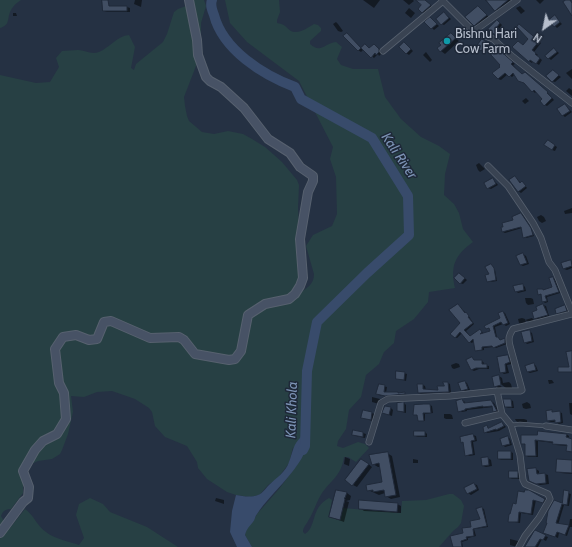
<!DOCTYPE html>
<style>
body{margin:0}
#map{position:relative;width:572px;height:547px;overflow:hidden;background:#253143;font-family:Cabin,sans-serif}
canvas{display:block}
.north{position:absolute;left:524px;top:8px;width:40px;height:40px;-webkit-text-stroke:3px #1e2838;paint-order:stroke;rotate:213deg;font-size:11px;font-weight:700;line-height:16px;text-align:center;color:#b6becc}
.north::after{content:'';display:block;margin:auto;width:14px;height:18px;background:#b6becc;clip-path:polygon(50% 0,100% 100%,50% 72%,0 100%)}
</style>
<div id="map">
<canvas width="572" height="547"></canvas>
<div class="north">N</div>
</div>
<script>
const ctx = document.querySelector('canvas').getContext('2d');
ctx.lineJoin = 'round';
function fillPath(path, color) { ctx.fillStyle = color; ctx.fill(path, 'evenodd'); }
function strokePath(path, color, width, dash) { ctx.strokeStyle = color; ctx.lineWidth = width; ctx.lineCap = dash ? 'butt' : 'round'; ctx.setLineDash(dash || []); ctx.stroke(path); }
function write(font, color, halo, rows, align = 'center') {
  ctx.font = font + ' Cabin,sans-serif'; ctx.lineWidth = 3; ctx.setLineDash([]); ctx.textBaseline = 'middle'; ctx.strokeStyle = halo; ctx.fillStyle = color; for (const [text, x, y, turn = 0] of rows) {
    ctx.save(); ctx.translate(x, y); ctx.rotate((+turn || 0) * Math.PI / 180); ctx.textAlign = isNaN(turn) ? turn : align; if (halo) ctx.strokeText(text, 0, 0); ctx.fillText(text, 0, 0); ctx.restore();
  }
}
const green = new Path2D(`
 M0,0H21C16,3 12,7 10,12C7,20 10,25 0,28Z
 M193,0H204L206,6L201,23V53L184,97L185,106L187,116L189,121L202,132L214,134L228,131L243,134L252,139L265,147L282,162L297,180L299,185L298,208L302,274L297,288L301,292C309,287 314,283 314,274L306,246L313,235L332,226L337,214L336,177L330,159L333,147L299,81L247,42L230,23L225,0H279L280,12L277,20V23C288,24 288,33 296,32C302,32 309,27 314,24L318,25L321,28V31L310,41V44C321,54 325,43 336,42L342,47L337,59L341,65L353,69H378L385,97L401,119L421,137L439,146L450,154L445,174L444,195L454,204L459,213L463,229L473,242C455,255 450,266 455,288L429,292L428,302L414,319L396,331L394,343L384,352L379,364L366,375L361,397L349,410L346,429L338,441L337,446L343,448L358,442L365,444L369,448L356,462L348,457H344C341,476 332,479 322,493C316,502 314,512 308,521C306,525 303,527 303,532L305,534C317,527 310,508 329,498L332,500L329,517L339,520L343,508L401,513L402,501L426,500L449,494H453L461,500L464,506L461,523L458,527L453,531L439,547H252L245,535L247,527L253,522L257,514L279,489L297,465L293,447L289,463L284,470L277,479L268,485L262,492L259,495L250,497L236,495L227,492L207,479L198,468L197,462L187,446L165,437L155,426L152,412L149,408L135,399L112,391L97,392L84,397L71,396L73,412L68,434L62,450L60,454L52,459L38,461L29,465L23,484V493L11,509C5,509 3,511 1,516L6,525L10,528L25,509C34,515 36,525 46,532C53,538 70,542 79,545L84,538L76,515L79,504L90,498L103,504L110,512L147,527L178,547H0V75L36,83L50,82L59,67L56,58L62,51C67,51 72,50 78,50C85,50 91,55 99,52C109,48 117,36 129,35L135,47L131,68L134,70L136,64L163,42L167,34L174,12L178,9L186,6Z`);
const water = new Path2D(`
 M301,437L309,438C305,467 272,491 257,514C255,516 255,520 253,522C249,527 247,528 245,535L252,547H237L230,532L232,511L236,495C243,496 250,498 258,495C263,493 265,489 269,485C276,478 286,472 289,462C293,452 293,444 301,437Z`);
const shadow = new Path2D(`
 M135,0H142L141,7L134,4Z
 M363,0H380L374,8Z
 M403,0H413L414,1L409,5Z
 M417,0H425L433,7L425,14L423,12L422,5Z
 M485,0H514L499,12Z
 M536,0H544L540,4Z
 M520,6L525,11L521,14L516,8Z
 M104,7H127L130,8V12H107L104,11Z
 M409,8L415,13L411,18L405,13Z
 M480,9L489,17L477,26L475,25Z
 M13,13H16L17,16H13Z
 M444,13L451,19L444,25L442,24Z
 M555,17L562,24L557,28L555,26Z
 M430,18L439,26L434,30L426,22Z
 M336,22L338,24L343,31L341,32L338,31L333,24Z
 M499,22L502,25L499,29L501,31L497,35L490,29Z
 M522,27L541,43L534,52L538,55L537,56L542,60L539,65L533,61L532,63L529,61L518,42L523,46L530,38Z
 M464,29L469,33L463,38L458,34Z
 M347,34L362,49L366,46L370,49L375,45L382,51L381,54L379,56L378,54L374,58L364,49L361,52L358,50Z
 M451,34L459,41L445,54L441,51Z
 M485,42L490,45L484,52L477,47Z
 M407,45L413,51L409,55L406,53Z
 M554,49L559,53L551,60L546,56Z
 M499,51L515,64L513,65L522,75H528L545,90L554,100L547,106L545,105L544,99L537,91L535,93L533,91L515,74L512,77L508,74L501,80L498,79L502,67Z
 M426,52L432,60L430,62L423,55Z
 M572,69V79L566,73Z
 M553,71L561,77L555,82L552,81Z
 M569,88L572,90V96L566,91Z
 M526,98L529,101L525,104L522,101Z
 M565,105L572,112L565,117L562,115Z
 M551,143L557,147L555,151L552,150Z
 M479,163L485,169L480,172L478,170L476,165Z
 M515,177L521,183L524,184L527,188L521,193L518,191Z
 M493,179L498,185L491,189L488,188Z
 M572,208V213L565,214L564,211Z
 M521,214L523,215L534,236L526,238L524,237L522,228L505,233L503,232Z
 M541,215L544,217L546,221L542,223L539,221L537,217Z
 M523,254L526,256L529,264L523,266L521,265L518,256Z
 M571,261L572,262V268L567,270L564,269L562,264Z
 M491,265L495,270L497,281L490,282L488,281Z
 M461,275L467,280L463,284L460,283Z
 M553,278L555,279L560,293L547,297L548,302L545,303L543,301L542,295L539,294L544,291L553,288Z
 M523,285L525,287L526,291L518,293L516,291Z
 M525,298H531L533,299L534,304L528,305L526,303Z
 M458,305L468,315L474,324L466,331L471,337L480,330L484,334L492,331L491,329L487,328L502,319L503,312L505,313L510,324L506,326L503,324L495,327L497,338L501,341L505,339L507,341V344L496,348L493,347L484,348V350L478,351L476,350L474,341L472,343L470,342L462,333L457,338L455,337L461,323Z
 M543,305L546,306L549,316L537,320L535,319Z
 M565,306L567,308L569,312L560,314L557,313Z
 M522,318L525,319L526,323L521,324L519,323L518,319Z
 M532,318L535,321L529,322L525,320Z
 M529,331L532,333L534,342L527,344L525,342Z
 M508,356L510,357L512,364L507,365L509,373L504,374L501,372Z
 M472,358L475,361H482L484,363V365L489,366V369H479L474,371L472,370Z
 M456,363L459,364L460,367L454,369L452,368L451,365Z
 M534,364L536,366L538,371L530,373L528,372Z
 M404,373L407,374L406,381L397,378Z
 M499,376L502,378L503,383L509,382L511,384L512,388H506L498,382L497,384L502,387L498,388L495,386Z
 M548,380H552L554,383L549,384Z
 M465,382L467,383L470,390L465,391L462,390Z
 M448,383L450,384L451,393L421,394L419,393L423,385L425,386L426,390L439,391Z
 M379,385L387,387L386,393H398L407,395L388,397L379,395Z
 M372,397L380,399L379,404L372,402Z
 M462,400L465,402L466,404L491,401L494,403L499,412L496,413L494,411L493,407L467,410V411L462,412L459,411Z
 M511,400L513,401L514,408H508L506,407Z
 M527,402L530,404L531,408L526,409L523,408L522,404Z
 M404,403L406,405V413L398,411Z
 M569,403H572V415L570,414Z
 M430,405L432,406L433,413L425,414V421L419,420L418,416L414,414L415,406Z
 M391,408L393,410L392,416L383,413Z
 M364,411L375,414L373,421L362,418Z
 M547,412H559L562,413L563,423L559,424L556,422H551L548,421Z
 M444,414H450L452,415L453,419H446L444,418Z
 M515,419H524L527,420V422H518L516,421Z
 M502,423L506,427L499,431L487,433L485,432L487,427L489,428Z
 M353,431L363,433L366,434L365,438L356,436L353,435Z
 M425,432L427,434V437H418L415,436Z
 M566,434L569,436V439L572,440V452L570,451L568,446L556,445L554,443L538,441V457H528L526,455V445L522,443V436Z
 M473,435L476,436L477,441L473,442L475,455L469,456L466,455L464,444L462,442Z
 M508,437L510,439L512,445L505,447L503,445Z
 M511,452L513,453V460H501L499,459Z
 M387,453L392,456L400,497L391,499L386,496L385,493L379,495L368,490L383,483L380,467H378L373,464Z
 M345,457L350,459L349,466L344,464Z
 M488,458L491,460L492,466L486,467L483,466Z
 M413,459L418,460V463H413Z
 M572,461V474L561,473L557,471Z
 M366,462L372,467L357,487L353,485Z
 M536,469L539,471V475L545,474L548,475L549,484L540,485L532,482Z
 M517,472L520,474V479H512L510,478Z
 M474,484L477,485L479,490L471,495L468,493Z
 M529,491L546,499L547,501L545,504L536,500L533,515L521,513L520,523L509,521L517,505L519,492Z
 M565,492L571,494L569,506L564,505L558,525L569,526L570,519H572V527H570L567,536L559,533L558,538L547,533L554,502L562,504Z
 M347,493L351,496L350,500L346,501L349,502L344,522L330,517Z
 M216,498L224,500V504L215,501Z
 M397,504L401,506V513L364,511L360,508Z
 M482,508L484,509L488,527L474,529L476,536L468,538V540L462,542L463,547H453L451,536L464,534L473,527L481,519Z
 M545,536L548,537L546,541L542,539L538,547H526Z
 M510,539L518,541L517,547L510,545Z`);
const river = new Path2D(`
 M212,0C210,5 212,10 214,15C223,50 263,75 295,87L301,99L372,138L408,196L409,235L367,273L317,322L307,371L305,446L303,450`);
const building = new Path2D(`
 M102,0H108L109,6H127V11H103Z
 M416,0H425L431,5L422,13L418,9L421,5Z
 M486,0H508L495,11Z
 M566,0H570L572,3V16L563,2Z
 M478,6L487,15L474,26L465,17Z
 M444,12L449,18L441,25L436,19Z
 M555,15L560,22L554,27L549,20Z
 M430,17L437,24L431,29L424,22Z
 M497,20L500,23L497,27L499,29L495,35L488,29Z
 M519,24L539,41L532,50L536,53L535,54L540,58L536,64L530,60L529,62L512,47L518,41L523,45L528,39L517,27Z
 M347,33L361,48L358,51L343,36Z
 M451,33L456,38L440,52L437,48L441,45L439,43Z
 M482,39L488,43L481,51L476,47Z
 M404,42L411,49L406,54L399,47Z
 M365,44L369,48L374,44L379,49V52L376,55L375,53L371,58L361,48Z
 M497,48L513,62L511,64L522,74L525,72L548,92L547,93L552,98L544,106L540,101L542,99L534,90L532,92L524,83L518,81L513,73L509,77L505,73L498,79L492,73L500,67L499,66L500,65L491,55Z
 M554,48L557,52L548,59L545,56Z
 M553,70L559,75L552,82L546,76Z
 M565,104L570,111L562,116L557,109Z
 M548,140L555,145L552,150L544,145Z
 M515,176L520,183L522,181L526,186L518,192L509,180Z
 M493,178L496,184L487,189L484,183Z
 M521,213L531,228L533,235L523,238L521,227L502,232L501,227H503L502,223L513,220L512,217Z
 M523,253L527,263L520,265L516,256Z
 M571,260L572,266L563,269L561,263Z
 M491,264L494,268L496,280L487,282L485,275L489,274L485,267Z
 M459,273L465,278L460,284L454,278Z
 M553,277L559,292L545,296L547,301L542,302L541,294L538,295L537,289H543V290L552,287L549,278Z
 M523,284L524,290L515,292L513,286Z
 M458,304L465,313L466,312L469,316L468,317L473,323L464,330L470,336L480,329L482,332L480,334L490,331L489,328L486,329L484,326L500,318L498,313L503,311L508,323L503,325L501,322L493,326L496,337H498L500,340L505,338V343L493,348L492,346L482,347V350L475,351L473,339L469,343L460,332L455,338L450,334L460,323L449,310Z
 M543,304L548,315L534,319L532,312L537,310L536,307Z
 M565,305L567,311L556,314L555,309Z
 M530,330L532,341L524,343L521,332Z
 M572,351V372H558V367H569L566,352Z
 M508,355L510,362L505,364L506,372L500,373L497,357Z
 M472,357L474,360H482V364H487V368H476L471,370L466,360Z
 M534,363L536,370L527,372L525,366Z
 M396,371L405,372L404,380L396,379Z
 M499,375L501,385L494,387L492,377Z
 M465,381L468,389L461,391L458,383Z
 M443,382H448L449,392L418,393L417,384H423V389L438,390L437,386H444Z
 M379,384L385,385L384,392H398V393L405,392V394L385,396L376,394Z
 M462,399L464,403L491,400L497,411L493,412L492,406L483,407V406L465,409V410L458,412L456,401Z
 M503,399H511L512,407H505Z
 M404,402V412L397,411V403Z
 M424,404H430L431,413H423L424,421H418L417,415H413L414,405Z
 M385,406L391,407L389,415L382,413Z
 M363,410L372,412L371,420L361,418Z
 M552,410V412L560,411L561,422L555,423V420L547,421L546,411Z
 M502,422L504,426L496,430V429L484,433L483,427L487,425L488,428Z
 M353,430L363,432V437L352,435Z
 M414,431H425V436H414Z
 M538,431L567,434L566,437L572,439V452L566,451L567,445L552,444L553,442L535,440L536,456H525V444H521V435H537Z
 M473,434L475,440L471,441L473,454L465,456L463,442L461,443L460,437Z
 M508,436L510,444L502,446L500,439Z
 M498,451H511V459H498Z
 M388,452L396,495L385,497L384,490L373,492V490L367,491L366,485L382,482L379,463L372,465L369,455Z
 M488,457L489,465L482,466L481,458Z
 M361,459L369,464L352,486L345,480Z
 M557,459L572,460V473L556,472Z
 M536,468L537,474L545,473L546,483L536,484L529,481L527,469Z
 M509,471H518V478H509Z
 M474,483L477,489L467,494L464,488Z
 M336,490L347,492L345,498H344L345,499L340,520L329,517Z
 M525,490H529L545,499L543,503L533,500L531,514L519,512L518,522H508L509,514H510L513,503L516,504L518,491L524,492Z
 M564,490L569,491L567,505L562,504L556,523L569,525L565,535L557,532L555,537L543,533L547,523H546L548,511L554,500L562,503Z
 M359,500L398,503L397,512L359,509Z
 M482,507L487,526L473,529L474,536L466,537L467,539L461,541L462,547H453L450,536L463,533L462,528L471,527L470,521L480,519L476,509Z
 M535,530L546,535L543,540L540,539L535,547H525Z`);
const lane = new Path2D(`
 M511,425L520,424L546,426`);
const street = new Path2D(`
 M442,0L470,28L474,31L493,39L513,57L572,103
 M474,31L517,0
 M383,51L443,1
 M488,166L508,186L533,223L541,238L549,262L555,270L572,312
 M497,391L502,414L511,425L520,455L523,480L525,484L548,494L550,499L539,518L525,536L519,547
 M465,423L502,414
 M546,426L572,430
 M369,442L381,403L388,399L450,396L497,391H520L522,390L510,346C508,339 509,335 513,329L572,314`);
const secondary = new Path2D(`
 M0,533L23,502L28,498L29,487L23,471L35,450L43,441L57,434L66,419L64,393L59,383L55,349L63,337L76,335L89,340L97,339L104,322L111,321L150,338L179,337L184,340L195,354L229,360L235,359L241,351L248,315L265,304L289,299L295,294L300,286L303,278L300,239L308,192L313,181V176L300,167L290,153L268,139L244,108L221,87L210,81L206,77L198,55L197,40L189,0`);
const markers = [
 [447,41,4,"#0f9aa8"]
];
const poiNames = [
 ["Bishnu Hari",455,34],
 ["Cow Farm",455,49]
];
const waterNames = [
 ["Kali River",399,156,56],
 ["Kali Khola",292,410,-88]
];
fillPath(green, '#274044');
fillPath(water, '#384b6b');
fillPath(shadow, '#0007');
strokePath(river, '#384b6b', 10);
fillPath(building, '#414e63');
strokePath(building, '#202a3a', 1);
strokePath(lane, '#57616f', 4.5);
strokePath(street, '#57616f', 7);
strokePath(secondary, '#57616f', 10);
strokePath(lane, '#394352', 3);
strokePath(street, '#394352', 5.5);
strokePath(secondary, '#475265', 8);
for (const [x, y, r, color] of markers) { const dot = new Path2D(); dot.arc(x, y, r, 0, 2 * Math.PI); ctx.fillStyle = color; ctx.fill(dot); strokePath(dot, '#1e2838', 1.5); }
write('13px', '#b6becc', '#1e2838', poiNames, 'left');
write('italic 14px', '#7c93b5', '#1e2838', waterNames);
</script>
